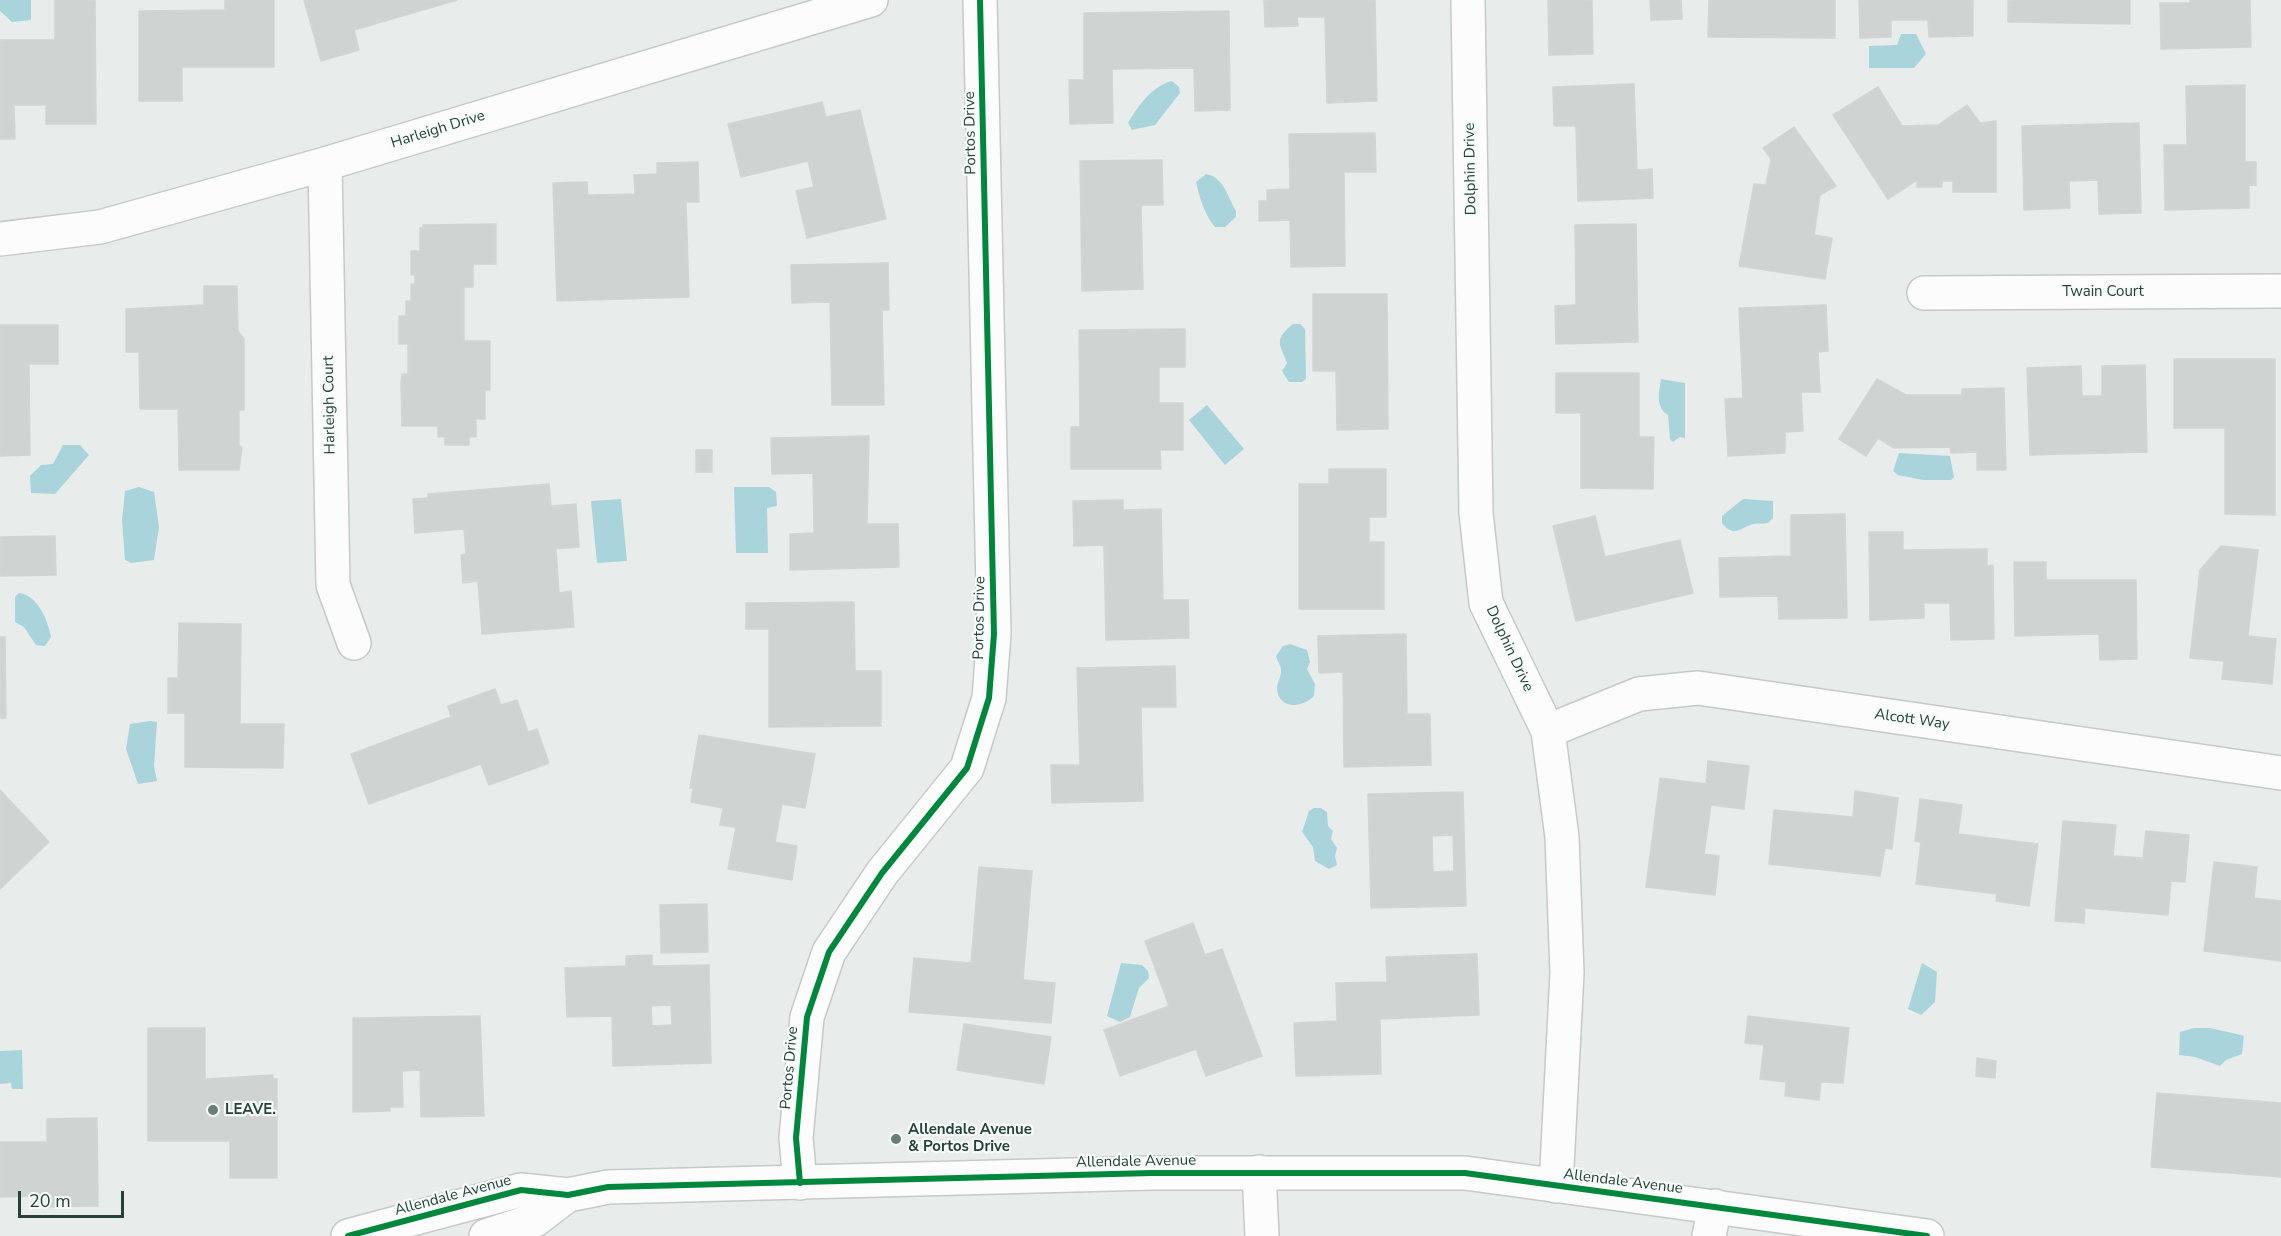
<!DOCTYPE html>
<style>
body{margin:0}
#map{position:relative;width:2281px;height:1236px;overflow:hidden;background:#e8edeb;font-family:"Nunito Sans",sans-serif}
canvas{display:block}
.scale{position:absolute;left:18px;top:1191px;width:106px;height:27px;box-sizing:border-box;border:3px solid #24423a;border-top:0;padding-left:8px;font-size:18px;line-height:21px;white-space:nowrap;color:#24423a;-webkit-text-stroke:4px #f7fbf9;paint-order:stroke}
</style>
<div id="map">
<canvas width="2281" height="1236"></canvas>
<div class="scale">20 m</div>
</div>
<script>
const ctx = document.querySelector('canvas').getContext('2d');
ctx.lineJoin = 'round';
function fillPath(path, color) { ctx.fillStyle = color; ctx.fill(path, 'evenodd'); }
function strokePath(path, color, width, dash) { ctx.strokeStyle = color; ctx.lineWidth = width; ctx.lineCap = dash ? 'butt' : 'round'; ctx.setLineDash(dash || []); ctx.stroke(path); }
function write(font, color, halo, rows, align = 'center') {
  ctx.font = font + ' "Nunito Sans",sans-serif'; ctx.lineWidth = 4.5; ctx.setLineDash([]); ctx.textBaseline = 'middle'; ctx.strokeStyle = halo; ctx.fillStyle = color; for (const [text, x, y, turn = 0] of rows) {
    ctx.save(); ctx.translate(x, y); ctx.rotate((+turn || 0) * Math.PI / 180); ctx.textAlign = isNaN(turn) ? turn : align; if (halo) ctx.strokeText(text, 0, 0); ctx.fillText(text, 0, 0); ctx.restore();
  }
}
const water = new Path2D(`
 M0,0H31V20L12,22L0,11Z
 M1901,34H1916L1926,54L1914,68H1869V46L1897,45Z
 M1172,81L1179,87L1180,93L1155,125L1132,130L1128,123C1138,106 1152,86 1172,81Z
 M1206,174C1224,177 1228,198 1236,211V217L1225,227H1215C1205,216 1199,196 1196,182Z
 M1293,324H1300L1305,329L1306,379L1302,382H1289L1282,371L1287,363C1281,345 1272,341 1293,324Z
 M1661,379L1685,383V438L1680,437L1673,442L1670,439L1668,415C1655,407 1659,392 1661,379Z
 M1207,405L1244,449L1225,465L1189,420Z
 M63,445H80L89,455L55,494L31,493L30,476L41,465L53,464Z
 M1899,453L1950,456L1954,477L1951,480H1923L1898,475L1893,471Z
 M139,487L154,492L159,527L154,560L131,563L125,560L122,520L125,491Z
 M734,487H769L776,492L777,506L767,508L768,553H736Z
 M621,499L627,561L597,563L591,501Z
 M1743,499L1773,501V518L1768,523C1763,524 1758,523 1753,524C1740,528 1734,538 1722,523V516Z
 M19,593C38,595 48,621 51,637L45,646L36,645L24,627L15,622V597Z
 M1290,644L1307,650L1310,662L1307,669L1315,684L1314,696C1303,708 1279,710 1277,689C1277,682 1282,675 1281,670C1281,665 1277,661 1276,656L1283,646Z
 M150,721L157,722L154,766L157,781L138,784L126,749L130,724Z
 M1314,808H1321L1327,812L1328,826L1333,831L1331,839L1337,848L1335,856L1337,865L1329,869L1315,861L1313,847L1302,832L1309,811Z
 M1121,963L1142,965L1148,971L1149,978L1139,988L1130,1017L1120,1022L1107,1016Z
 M1922,963L1937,972L1935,1002L1921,1015L1908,1009Z
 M2194,1028H2210L2241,1035L2244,1036L2242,1054L2226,1060L2220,1066L2195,1057L2179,1055L2180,1032Z
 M22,1050L23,1089H12L11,1083L0,1084V1051Z`);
const building = new Path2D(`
 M55,0H95L96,124H46V105H14L15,139H0V40H55Z
 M225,0H274V67H182V101H139V11L225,10Z
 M304,0H457L354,30L359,50L321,61Z
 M1264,0H1375L1377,101L1327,103L1325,17H1297L1298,26L1265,27Z
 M1548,0H1592L1593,54L1549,55Z
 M1650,0H1681L1682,19L1651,20Z
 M1709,0H1835V38L1708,37Z
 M1859,0H1973V36L1929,37L1928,20H1891V37L1860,38Z
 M2008,0H2130V24L2008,22Z
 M2190,0H2250L2251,47L2161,49L2160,3H2190Z
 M1229,11L1230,110L1195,111L1194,68L1112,69L1113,123L1070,124L1069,80H1084V13Z
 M1634,84L1637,170L1652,169L1653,198L1578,201L1576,126H1554L1553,87Z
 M2245,85V162H2256V185H2249V208L2165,210L2164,145H2187L2186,86Z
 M1878,87L1902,126L1938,125L1967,105L1980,123L1996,121V192H1953V181H1942V187H1917V180L1888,199L1833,115Z
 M822,102L826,117L860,110L886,219L807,238L796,191L814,187L808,161L741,177L728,124Z
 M2139,123L2141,213L2099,214L2098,180L2069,181L2070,208L2024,210L2022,126Z
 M1794,127L1836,186L1820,195L1814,235L1832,238L1825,279L1739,266L1754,184L1766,185L1771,159L1763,148Z
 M1375,133L1376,172H1344L1345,266L1291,267L1290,220L1259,221V201H1267V190L1290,189L1289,134Z
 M1162,160L1163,205H1141L1143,289L1082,291L1080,161Z
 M698,162L699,202H686L689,297L557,301L553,183L587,182L588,195L635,194L634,175L657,174V163Z
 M496,224V264H473V287H464V341H490V390H485V419H476V437H469V445H445V437H438V426H402L401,382L402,374H408V344H399V316H406V301H411V284H415V275H411V251H420V228H423V225Z
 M1636,224L1638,342L1556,344L1555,306L1576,305L1575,225Z
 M888,263L889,310H882L884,405H832L830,302L792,303L791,265Z
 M204,286H237L238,331L244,339V410H239V445L242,448L239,470H179L178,409H140L139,352H126V309L204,305Z
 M1313,294H1387L1388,429L1337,430L1336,371H1313Z
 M1826,305L1828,351L1818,352L1820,392H1801L1803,431L1785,432V453L1728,456L1725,399L1743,398L1739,308Z
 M0,325H58V364H29L30,455L0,456Z
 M1185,329V367H1159V403H1183V450H1160L1161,469H1071V427H1080L1079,330Z
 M2174,359H2275V515L2225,514V428H2174Z
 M2145,365L2147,452L2030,455L2027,368L2081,366L2082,396H2102V366Z
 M1556,373H1639V437H1654L1653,489L1581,488V413H1556Z
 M1877,379L1906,395H1962V389L2004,388L2006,470H1977V452L1951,453L1950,447L1894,448L1878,438L1866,456L1839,439Z
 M869,436L867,524H898L899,567L790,570V534L814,533L813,473L772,474L771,438Z
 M696,450H712V472H696Z
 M1329,469H1386V517H1369V542H1384V609H1299V484H1329Z
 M549,484L551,506L576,504L579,547L556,549L559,593L571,591L574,627L482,634L478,581L463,583L461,555L466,554L464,529L415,533L413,499L428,498V494Z
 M1123,500V510L1161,509L1163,600H1188L1189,638L1106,640L1104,545L1074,546L1073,501Z
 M1845,514L1847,618L1779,619L1778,596L1720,597L1719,558L1791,556V515Z
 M1595,516L1605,557L1680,540L1693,593L1576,621L1553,526Z
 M1869,532H1903V550L1987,549V566L1993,565L1994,639L1951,640L1950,603H1924V618L1870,620Z
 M55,536L56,575L0,576V537Z
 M2221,546L2258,550L2248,636L2276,639L2272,684L2222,679L2224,661L2190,658L2200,570Z
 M2014,562H2046V580H2136L2137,659L2100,660L2099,634L2015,636Z
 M854,602L855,671H881V726L769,727V629H746V603Z
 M179,623L241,624L240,724H284L283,768L185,767V713H168V678H178Z
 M1406,634L1407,714H1430L1431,765L1344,767L1343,672L1319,673L1318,636Z
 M0,637H5L6,718H0Z
 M1175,666L1176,707H1141L1143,801L1052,803L1051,765H1080L1077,668Z
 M495,689L501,705L517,700L528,732L537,729L549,763L489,785L481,764L369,804L351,754L451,717L448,706Z
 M699,735L815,754L805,808L782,804L775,842L797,846L792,880L728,869L736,827L720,825L723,808L691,802L693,788H690Z
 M1708,761L1749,766L1744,809L1711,805L1704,854L1719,856L1715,895L1646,887L1660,778L1706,784Z
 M0,790L49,842L0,889Z
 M1855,791L1898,798L1892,849L1885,848L1880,876L1769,864L1774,810L1853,817Z
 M1463,792L1466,906L1371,908L1368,794ZM1453,835L1454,871L1433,872L1432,836Z
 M1920,799L1962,805L1958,834L2038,844L2029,906L1996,901L1997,894L1916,884L1921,842L1915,841Z
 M2063,821L2116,825L2113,856L2143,858L2146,831L2189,835L2185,882L2171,881L2168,915L2085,908L2084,923L2055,921Z
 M2214,862L2257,867L2254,898L2281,901V961L2204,951Z
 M979,867L1032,871L1023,980L1055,983L1051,1023L909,1012L914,958L971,963Z
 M707,904L708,952L661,953L660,905Z
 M1193,923L1205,955L1222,949L1262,1056L1206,1076L1196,1049L1120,1076L1104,1030L1169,1006L1145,941Z
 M1477,954L1479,1015L1380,1019L1381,1074L1296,1076L1294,1023L1337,1021L1336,983L1387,982L1386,957Z
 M652,955V966L709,965L711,1063L613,1066L612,1016L567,1017L565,968L626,966V956ZM671,1005L672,1025L652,1026L651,1006Z
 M480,1016L484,1116L421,1117L420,1070L402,1071L403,1107H390V1111L353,1112V1018Z
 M1748,1016L1849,1028L1843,1083L1821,1082L1819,1100L1785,1096L1786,1082L1760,1079L1764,1045L1745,1043Z
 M964,1024L1051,1037L1044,1084L957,1070Z
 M148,1028H205V1079L273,1075V1079H277V1178H230V1141H148Z
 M1977,1058L1996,1061L1995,1078L1976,1076Z
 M2157,1093L2281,1103V1177L2151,1167Z
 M97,1118L98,1206L47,1207V1196L0,1197V1142H47V1119Z`);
const minor = new Path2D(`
 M1468,0L1476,513L1486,603L1548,731L1562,837L1567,973L1556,1186
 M325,164L333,585L354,643
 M0,239L100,227L325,164L871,0
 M1924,293L2281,291
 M1548,731L1639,694L1698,688L2281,773
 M1259,1172L1262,1236
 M800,1183L796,1138L807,1017L829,952L882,873L967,768L989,698L994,634L980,0
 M1709,1236L1715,1206`);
const tertiary = new Path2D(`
 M348,1236L521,1190L568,1195L608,1187L1152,1173H1465L1927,1236
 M486,1236L535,1220L568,1195`);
const cycleway = new Path2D(`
 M800,1183L796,1138L807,1017L829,952L882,873L967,768L989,698L994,634L980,0
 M348,1236L521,1190L568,1195L608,1187L1152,1173H1465L1927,1236`);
const markers = [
 [213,1110,6,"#697e78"],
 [896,1139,6,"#697e78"]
];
const streetNames = [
 ["Harleigh Drive",438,130,-17],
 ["Portos Drive",971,133,-91],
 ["Dolphin Drive",1471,169,-91],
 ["Twain Court",2103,292],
 ["Harleigh Court",330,405,-91],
 ["Portos Drive",980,618,-89],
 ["Dolphin Drive",1509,649,65],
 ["Alcott Way",1912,720,8],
 ["Portos Drive",790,1068,-85],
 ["Allendale Avenue",1136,1162,-1],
 ["Allendale Avenue",1623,1182,7],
 ["Allendale Avenue",453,1196,-15]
];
const poiNames = [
 ["LEAVE.",225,1110],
 ["Allendale Avenue",908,1130],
 ["& Portos Drive",908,1147]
];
fillPath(water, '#a9d4db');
fillPath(building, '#cfd4d2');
strokePath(building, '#d1d6d4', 1.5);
strokePath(minor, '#c5cac8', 36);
strokePath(tertiary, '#c5cac8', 36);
strokePath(minor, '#fcfcfc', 33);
strokePath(tertiary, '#fcfcfc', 33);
strokePath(cycleway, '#00873e', 6);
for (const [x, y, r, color] of markers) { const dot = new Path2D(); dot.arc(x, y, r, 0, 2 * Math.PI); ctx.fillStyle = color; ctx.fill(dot); strokePath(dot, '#f7fbf9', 2); }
write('15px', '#24423a', '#f7fbf9', streetNames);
write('bold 15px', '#24423a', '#f7fbf9', poiNames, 'left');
</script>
